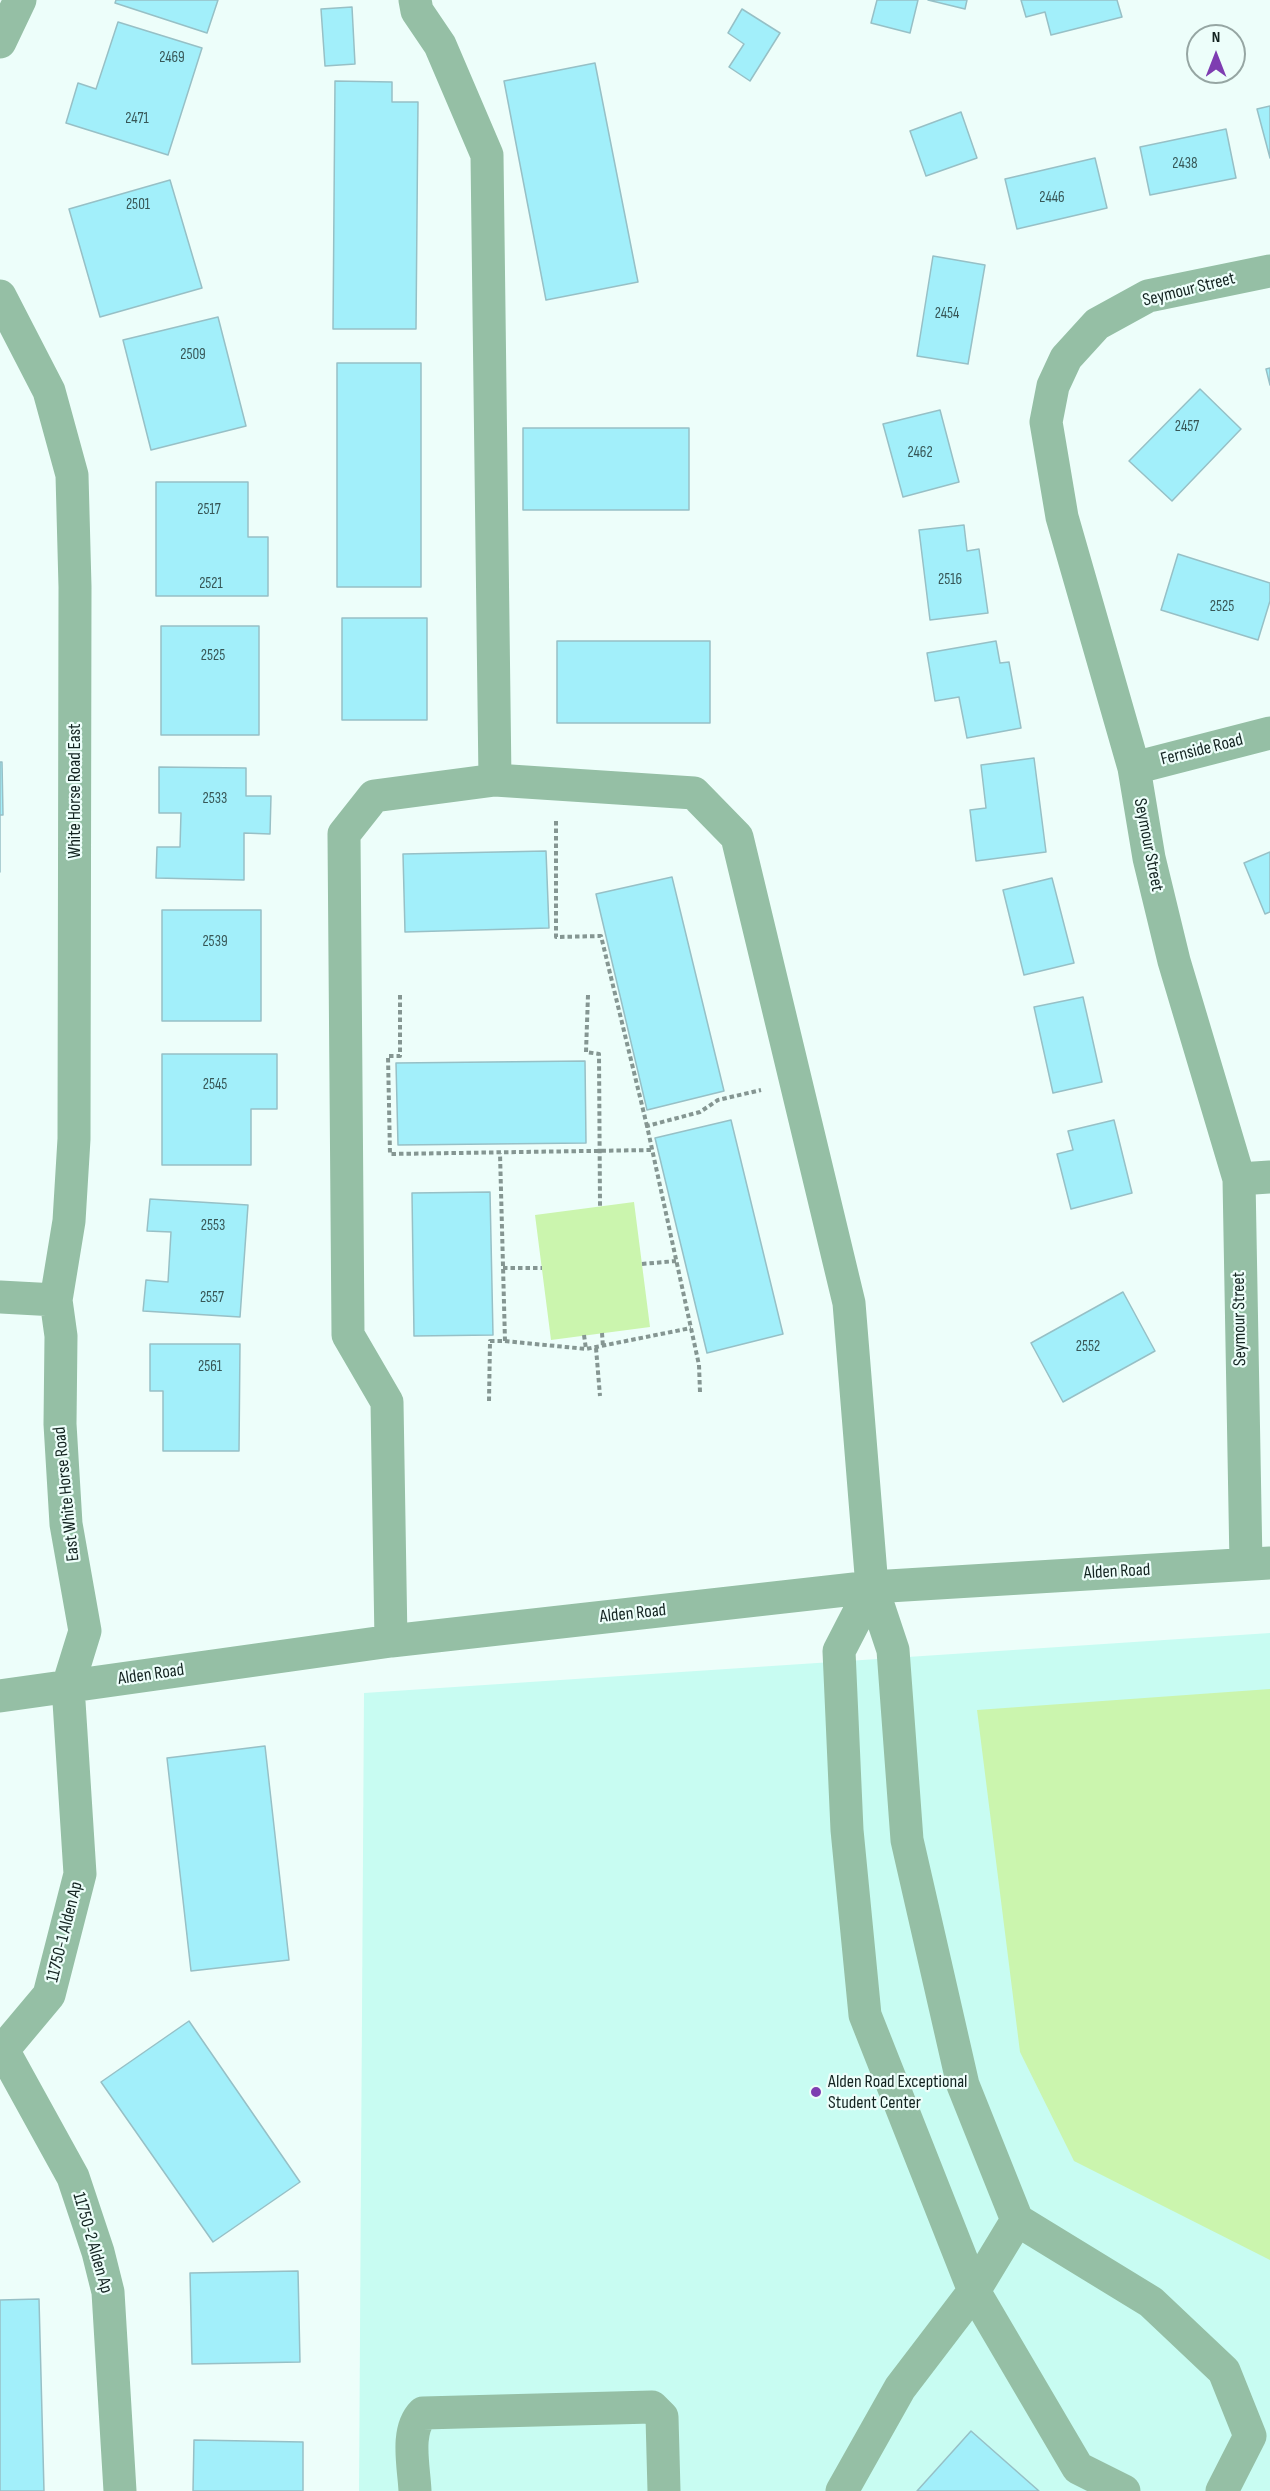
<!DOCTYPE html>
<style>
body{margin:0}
#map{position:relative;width:1270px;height:2491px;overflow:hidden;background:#edfefa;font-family:"Sofia Sans Condensed",sans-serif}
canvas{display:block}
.north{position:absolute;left:1186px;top:24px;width:60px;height:60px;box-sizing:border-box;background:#edfefa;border:2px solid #96a6a3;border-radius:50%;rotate:0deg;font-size:16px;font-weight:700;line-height:24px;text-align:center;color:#132320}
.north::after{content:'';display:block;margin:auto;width:21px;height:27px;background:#7e3db1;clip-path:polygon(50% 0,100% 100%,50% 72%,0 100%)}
</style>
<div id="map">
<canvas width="1270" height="2491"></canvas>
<div class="north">N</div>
</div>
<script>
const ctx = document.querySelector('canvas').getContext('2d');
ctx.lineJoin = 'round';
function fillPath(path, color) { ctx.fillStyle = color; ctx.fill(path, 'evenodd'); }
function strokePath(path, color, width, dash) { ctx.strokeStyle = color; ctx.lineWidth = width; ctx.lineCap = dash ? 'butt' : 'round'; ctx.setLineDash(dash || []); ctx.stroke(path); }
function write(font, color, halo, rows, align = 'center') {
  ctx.font = font + ' "Sofia Sans Condensed",sans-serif'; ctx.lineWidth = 4.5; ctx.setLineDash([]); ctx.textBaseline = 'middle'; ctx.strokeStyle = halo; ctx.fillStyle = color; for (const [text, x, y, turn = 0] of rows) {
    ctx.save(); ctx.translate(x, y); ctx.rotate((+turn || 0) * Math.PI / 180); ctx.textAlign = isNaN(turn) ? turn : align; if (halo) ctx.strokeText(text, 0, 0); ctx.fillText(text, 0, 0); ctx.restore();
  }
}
const built = new Path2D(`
 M1270,1633V2491H359L364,1693Z`);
const green = new Path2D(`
 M634,1202L650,1327L551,1340L535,1215Z
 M1270,1689V2260L1074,2161L1020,2052L977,1710Z`);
const building = new Path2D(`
 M116,0H218L207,33L115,3Z
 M877,0H918L910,33L871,23Z
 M928,0H967L965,9Z
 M1021,0H1117L1122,17L1051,35L1045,12L1026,17Z
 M352,7L355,64L325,66L321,9Z
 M742,9L780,33L750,81L729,67L744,44L728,33Z
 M118,22L202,48L168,155L66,123L78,83L96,89Z
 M595,63L638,282L546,300L504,81Z
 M335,81L392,82V102H418L416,329H333Z
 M1270,106V158L1257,109Z
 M961,112L977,158L926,176L910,131Z
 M1226,129L1236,178L1150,195L1140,147Z
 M1095,158L1107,208L1017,229L1005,179Z
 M170,180L202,288L100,317L69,209Z
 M933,256L985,265L968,364L917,356Z
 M218,317L246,426L151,450L123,340Z
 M337,363H421V587H337Z
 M1270,368V385L1266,369Z
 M1200,389L1241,429L1172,501L1129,461Z
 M940,410L959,482L903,497L883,424Z
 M523,428H689V510H523Z
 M156,482H248V537H268V596H156Z
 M964,525L967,551L979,549L988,613L930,620L919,530Z
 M1178,554L1270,583V601L1258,640L1161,610Z
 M342,618H427V720H342Z
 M161,626H259V735H161Z
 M557,641H710V723H557Z
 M996,641L1000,663L1009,662L1021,728L967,738L959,697L935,701L927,653Z
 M1034,758L1046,852L976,861L970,810L986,808L981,765Z
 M0,762H2L3,815H0V872Z
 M159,767L246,768V796H271L270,834L244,833V880L156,878L157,847H180L181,813H159Z
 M546,851L549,928L405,932L403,854Z
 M1270,852V912L1265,914L1244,863Z
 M672,877L724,1091L647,1110L596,894Z
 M1052,878L1074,963L1024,975L1003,890Z
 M162,910H261V1021H162Z
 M1083,997L1102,1082L1053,1093L1034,1007Z
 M162,1054H277V1109H251V1165H162Z
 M585,1061L586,1143L398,1145L396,1063Z
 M731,1120L783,1334L707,1353L655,1138Z
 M1114,1120L1132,1193L1071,1209L1057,1154L1073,1150L1068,1131Z
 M490,1192L493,1335L414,1336L412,1193Z
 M150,1199L248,1205L240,1317L143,1311L146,1280L168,1282L171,1232L147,1231Z
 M1123,1292L1155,1351L1063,1402L1031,1343Z
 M150,1344H240L239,1451H163V1391H150Z
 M265,1746L289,1960L191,1971L167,1758Z
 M189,2021L300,2182L213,2242L101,2082Z
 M298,2271L300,2362L192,2364L190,2273Z
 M39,2299L44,2491H0V2300Z
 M971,2431L1039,2491H917Z
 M194,2440L303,2442V2491H193Z`);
const path = new Path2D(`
 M556,821V937L601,936L647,1126
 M400,995V1056H388L390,1154L652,1150
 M588,995L586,1052L599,1054L600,1206
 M642,1264L676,1261
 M503,1268H542
 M602,1333L603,1347
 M584,1335L586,1349
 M505,1341L586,1349L691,1328
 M596,1348L600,1396
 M700,1392L699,1365L647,1126L700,1112L718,1100L761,1090
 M489,1401L490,1341H505L500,1153`);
const minor = new Path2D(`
 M415,0L417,11L440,45L487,155L495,780
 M0,42L20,0
 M0,296L49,391L72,475L75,587L74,1139L69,1221L56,1300L61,1336L60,1424L66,1524L85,1631L68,1686L80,1874L49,1995L3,2050
 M1134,768L1270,733
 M1239,1179L1270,1177
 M0,1297L56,1300
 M1246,1564L1239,1179L1174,961L1149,858L1134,768L1062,517L1046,422L1053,386L1066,358L1097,324L1148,296L1270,271
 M872,1587L839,1651L847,1830L865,2015L974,2291L1078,2468L1124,2491
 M391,1641L387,1402L348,1335L344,834L374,796L495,780L694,793L737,837L849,1303L872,1587L893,1650L907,1840L963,2085L1017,2220L1151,2302L1224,2371L1250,2436L1222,2491
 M0,1696L391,1641L872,1587L1270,1563
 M3,2050L73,2177L98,2252L108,2292L120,2491
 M415,2491C414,2467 405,2431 423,2413L652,2407L662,2417L664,2491
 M842,2491L900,2388L974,2291L1017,2220`);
const markers = [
 [816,2092,6,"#7e3db1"]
];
const numberNames = [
 ["2469",172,58],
 ["2471",137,119],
 ["2438",1185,164],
 ["2446",1052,198],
 ["2501",138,205],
 ["2454",947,314],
 ["2509",193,355],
 ["2457",1187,427],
 ["2462",920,453],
 ["2517",209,510],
 ["2516",950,580],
 ["2521",211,584],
 ["2525",1222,607],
 ["2525",213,656],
 ["2533",215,799],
 ["2539",215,942],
 ["2545",215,1085],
 ["2553",213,1226],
 ["2557",212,1298],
 ["2552",1088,1347],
 ["2561",210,1367]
];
const streetNames = [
 ["Seymour Street",1189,290,-14],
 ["Fernside Road",1202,750,-14],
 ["White Horse Road East",75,791,-90],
 ["Seymour Street",1148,845,79],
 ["Seymour Street",1240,1319,-91],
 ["East White Horse Road",67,1494,-96],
 ["Alden Road",1117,1572,-3],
 ["Alden Road",633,1614,-6],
 ["Alden Road",151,1675,-8],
 ["11750-1 Alden Ap",65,1932,-76],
 ["11750-2 Alden Ap",92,2243,74]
];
const poiNames = [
 ["Alden Road Exceptional",828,2082],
 ["Student Center",828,2103]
];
fillPath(built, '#c8fcf2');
fillPath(green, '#cbf5ae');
fillPath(building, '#a2effa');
strokePath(building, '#97c0c6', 1.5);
strokePath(path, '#859692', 4, [4.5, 3]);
strokePath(minor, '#95bfa5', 33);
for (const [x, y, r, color] of markers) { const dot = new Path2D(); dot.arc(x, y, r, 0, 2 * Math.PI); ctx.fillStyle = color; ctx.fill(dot); strokePath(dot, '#edfefa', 2); }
write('15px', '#375656', null, numberNames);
write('18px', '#132320', '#edfefa', streetNames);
write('18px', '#132320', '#edfefa', poiNames, 'left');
</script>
